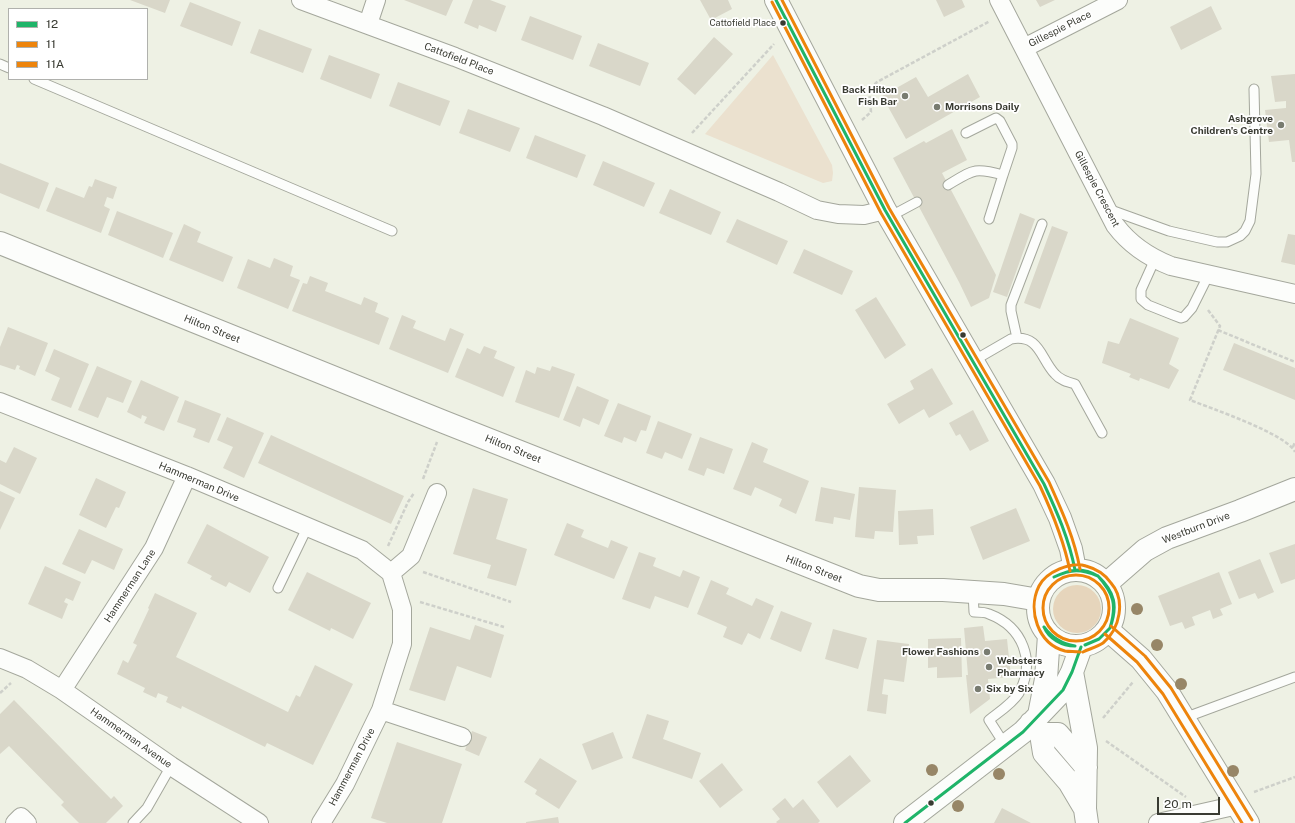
<!DOCTYPE html>
<style>
body{margin:0}
#map{position:relative;width:1295px;height:823px;overflow:hidden;background:#eef1e4;font-family:"Public Sans",sans-serif}
canvas{display:block}
.legend{position:absolute;left:8px;top:8px;width:140px;height:72px;box-sizing:border-box;background:#fff;border:1px solid #b0b1ad;margin:0;padding:5px 7px;list-style:none;font-size:12px;color:#393b32}
.legend li{display:flex;align-items:center;gap:8px;height:20px}
.legend b{width:20px;border:1px solid #b0b1ad}
.scale{position:absolute;left:1157px;top:797px;width:63px;height:18px;box-sizing:border-box;border:2px solid #393b32;border-top:0;padding-left:5px;font-size:12px;line-height:14px;white-space:nowrap;color:#393b32;-webkit-text-stroke:3px #fff;paint-order:stroke}
</style>
<div id="map">
<canvas width="1295" height="823"></canvas>
<ul class="legend">
<li><b style="height:5px;background:#1fb469"></b>12</li>
<li><b style="height:5px;background:#ed840c"></b>11</li>
<li><b style="height:5px;background:#ed840c"></b>11A</li>
</ul>
<div class="scale">20 m</div>
</div>
<script>
const ctx = document.querySelector('canvas').getContext('2d');
ctx.lineJoin = 'round';
function fillPath(path, color) { ctx.fillStyle = color; ctx.fill(path, 'evenodd'); }
function strokePath(path, color, width, dash) { ctx.strokeStyle = color; ctx.lineWidth = width; ctx.lineCap = dash ? 'butt' : 'round'; ctx.setLineDash(dash || []); ctx.stroke(path); }
function write(font, color, halo, rows, align = 'center') {
  ctx.font = font + ' "Public Sans",sans-serif'; ctx.lineWidth = 3.5; ctx.setLineDash([]); ctx.textBaseline = 'middle'; ctx.strokeStyle = halo; ctx.fillStyle = color; for (const [text, x, y, turn = 0] of rows) {
    ctx.save(); ctx.translate(x, y); ctx.rotate((+turn || 0) * Math.PI / 180); ctx.textAlign = isNaN(turn) ? turn : align; if (halo) ctx.strokeText(text, 0, 0); ctx.fillText(text, 0, 0); ctx.restore();
  }
}
const green = new Path2D(`
 M773,55L832,165L833,173L832,181L823,183L705,134Z`);
const forest = new Path2D(`
 M1053 609a24 24 0 1 1 48 0a24 24 0 1 1-48 0Z`);
const building = new Path2D(`
 M130,0H170L165,13Z
 M404,0H453L446,16Z
 M473,0H490L506,6L496,32L479,25L478,29L464,23Z
 M700,0H728L732,9L711,20Z
 M936,0H962L965,7L944,17Z
 M1036,0H1055L1040,7Z
 M190,2L241,22L232,46L180,26Z
 M1211,6L1222,29L1181,50L1170,27Z
 M530,16L582,36L573,60L521,40Z
 M259,29L312,49L303,73L250,53Z
 M714,37L733,54L695,95L677,79Z
 M598,43L649,63L640,86L589,66Z
 M329,55L380,74L371,99L320,79Z
 M968,74L980,97L906,139L882,96L916,77L928,97Z
 M1295,74V162H1292L1289,140L1269,142L1265,110L1286,108V101L1275,102L1271,76Z
 M398,82L450,101L440,126L389,106Z
 M468,109L520,128L510,152L459,133Z
 M952,129L967,160L942,173L996,275L989,298L971,307L959,282L893,158L924,141L926,143Z
 M535,135L586,155L577,178L526,158Z
 M603,161L655,183L644,207L593,185Z
 M0,163L49,183L39,209L0,193Z
 M95,179L117,187L113,199L107,197L104,206L110,209L101,233L46,211L56,187L84,198L89,186L92,187Z
 M670,189L721,212L711,235L659,213Z
 M117,211L173,233L163,258L108,235Z
 M1020,213L1035,219L1007,297L993,292Z
 M737,219L788,241L777,265L726,242Z
 M184,224L201,232L197,242L233,257L223,282L169,260Z
 M1052,226L1068,232L1040,309L1024,303Z
 M1288,234L1295,235V265L1281,262Z
 M804,249L853,271L842,295L793,273Z
 M274,258L293,266L290,276L300,280L288,309L237,288L248,259L270,268Z
 M310,276L328,283L325,291L361,305L364,297L378,303L375,312L389,318L379,345L292,311L303,283L307,284Z
 M876,297L906,345L885,359L855,310Z
 M402,315L416,321L413,328L445,341L450,328L464,334L448,373L389,349Z
 M1130,318L1179,338L1169,364L1179,370L1169,389L1140,378L1139,381L1129,377L1131,374L1102,363L1108,341L1119,344Z
 M8,327L48,343L35,376L19,369L20,366L17,365L15,370L0,365V347Z
 M1234,343L1295,368V400L1223,370Z
 M484,346L497,351L494,358L515,367L503,397L455,377L467,348L480,354Z
 M54,349L89,364L71,408L51,400L60,378L45,371Z
 M97,366L132,381L123,403L107,397L98,418L78,410Z
 M552,366L575,374L559,418L515,402L526,370L535,374L537,367L550,371Z
 M932,368L953,404L929,418L924,409L899,424L887,404L914,389L910,381Z
 M141,380L179,397L164,431L144,423L147,417L142,415L141,419L127,412Z
 M577,386L609,400L599,425L583,418L580,427L563,420Z
 M185,400L221,414L209,443L193,437L196,429L177,422Z
 M618,403L651,416L646,431L641,430L636,442L624,437L622,443L604,436Z
 M973,410L989,441L970,451L960,434L956,436L949,423Z
 M227,417L264,433L244,478L223,468L233,447L217,440Z
 M658,421L692,434L682,459L665,452L662,459L646,453Z
 M271,435L404,496L391,524L258,463Z
 M700,437L733,449L724,474L707,468L704,476L688,470Z
 M752,442L768,449L763,462L809,481L796,514L779,506L782,499L755,487L751,496L733,489Z
 M14,447L37,458L20,494L0,484V460L6,463Z
 M96,478L126,492L119,508L116,507L106,528L79,515Z
 M821,487L855,494L850,520L834,517L833,524L815,521Z
 M859,487L896,490L893,532L875,531L874,539L855,537Z
 M473,488L508,499L496,539L527,549L516,586L487,578L491,565L453,554Z
 M0,491L15,498L0,530Z
 M1016,508L1030,541L983,560L970,527Z
 M933,509L934,535L917,536L918,544L899,545L898,511Z
 M567,523L584,530L581,537L608,548L611,540L628,547L614,579L554,555Z
 M207,524L269,557L250,593L229,582L226,587L210,579L212,576L187,563Z
 M79,529L123,549L114,570L92,560L85,574L62,564Z
 M1295,544V579L1281,584L1269,553Z
 M639,552L656,558L653,566L680,577L683,570L700,577L688,608L655,596L650,609L622,599Z
 M1260,559L1274,592L1258,599L1255,593L1239,599L1228,572Z
 M45,566L81,582L73,601L66,598L64,602L68,604L62,619L28,604Z
 M307,572L371,603L353,639L331,628L330,631L288,610Z
 M1219,572L1232,604L1220,609L1223,615L1213,619L1210,610L1192,617L1195,625L1185,629L1182,622L1170,626L1158,596Z
 M711,580L729,588L726,594L752,606L756,598L774,606L760,639L748,633L742,645L723,637L727,627L697,614Z
 M155,593L197,613L176,657L288,712L296,695L300,697L315,665L353,684L313,765L267,743L265,747L182,706L181,709L166,702L168,697L158,693L156,698L143,692L145,688L117,674L123,660L128,663L137,645L133,643L149,609L148,608Z
 M781,611L812,623L801,652L770,639Z
 M475,625L504,635L491,678L457,666L445,701L409,690L430,627L470,640Z
 M983,626L985,641L1007,639L1011,677L988,679L990,699L970,714L966,675H968L964,628Z
 M833,629L867,638L858,669L825,659Z
 M961,638L962,677L937,678V667L928,668V639Z
 M877,640L909,644L904,682L884,679L882,694L888,695L886,714L867,711Z
 M14,700L111,799L114,796L123,806L106,823H79L61,805L64,802L9,746L0,754V714Z
 M647,714L669,721L663,739L701,753L692,779L632,758Z
 M472,731L487,737L479,756L465,750Z
 M613,732L623,758L592,770L582,744Z
 M397,742L462,764L442,823H387L371,818Z
 M850,755L871,781L837,808L817,782Z
 M540,758L577,781L559,809L535,794L537,790L524,782Z
 M722,763L743,790L720,808L699,781Z
 M785,798L793,808L803,799L820,821L818,823H777L776,822L780,819L772,809Z
 M1002,808L1031,823H994Z
 M558,817L559,823H526V822Z`);
const path = new Path2D(`
 M862,120L871,112L869,90L877,82L990,21
 M692,133L774,44
 M1208,310L1220,326L1190,400C1210,408 1287,434 1295,452
 M1218,330L1295,362
 M1293,447L1295,442
 M423,479L437,442
 M388,546L408,502L414,493
 M423,572L511,602
 M420,602L504,627
 M0,693L11,683
 M1103,718L1133,682
 M1106,741L1186,797
 M1254,792L1295,777`);
const lane = new Path2D(`
 M0,64L9,68
 M34,79L392,231
 M948,185C973,170 974,167 1003,175L1012,148V144L1000,121L996,118L966,133
 M1108,209L1169,231L1217,242H1227L1240,236L1245,231L1250,221L1256,174L1254,89
 M889,217L917,202
 M989,219L1003,175
 M1155,259L1141,290V299L1148,305L1173,315L1181,318L1184,317L1192,308L1209,274
 M1017,338L1011,311V305L1042,224
 M973,361L1011,339C1040,334 1040,358 1055,374C1060,380 1067,382 1075,384L1102,433
 M278,588L307,528
 M973,592L974,612C979,612 985,612 989,614C1023,627 1036,661 1019,693C1012,704 999,712 989,720L1005,745
 M1184,718L1295,677
 M133,823L147,808L171,766`);
const street = new Path2D(`
 M301,0L455,57L603,116L779,192L817,210L838,214L864,215L885,210
 M999,0L1115,225C1130,245 1148,257 1171,266L1295,294
 M368,24L376,0
 M1024,48L1118,0
 M0,402L187,476L362,550L391,573L402,609V644L381,710L345,784L321,823
 M391,573L411,556L437,493
 M0,658L27,669L62,690L171,766L259,823
 M62,690L154,548L187,476
 M381,710L462,737
 M15,823L21,817L27,823
 M1158,823L1238,805`);
const secondary = new Path2D(`
 M776,0L885,210L1044,484L1060,518L1071,549L1075,570
 M0,243L444,422L859,586L879,590H943L1004,594L1039,600
 M1038 608a38 38 0 1 1 76 0a38 38 0 1 1-76 0Z
 M1106,584L1145,550L1167,538L1240,511L1295,489
 M1108,630L1141,659L1167,691L1248,823
 M1072,672L1086,748L1085,809L1087,823
 M1039,715L1046,679L1049,635
 M1031,723L1041,734L1044,753L1069,782L1085,809
 M1041,734H1058L1086,767
 M905,823L1023,732L1063,690L1072,672L1081,647`);
const bus1 = new Path2D(`
 M776,0L885,210L1044,484C1057,512 1069,539 1075,570
 M1098,576C1115,592 1118,606 1110,628
 M1098,576C1114,594 1117,605 1110,628
 M1054,577C1071,569 1082,567 1098,576
 M1054,577C1072,569 1080,569 1098,576
 M1044,627C1052,638 1061,644 1075,646
 M1044,627C1049,639 1062,646 1075,646
 M1085,645L1099,639L1110,628
 M1085,645L1099,639L1110,628
 M905,823L1023,732L1063,690L1072,672L1081,647`);
const bus2 = new Path2D(`
 M772,2L881,213L1040,486C1053,514 1064,541 1070,571
 M1043 608a33 33 0 1 1 66 0a33 33 0 1 1-66 0Z
 M1105,634L1137,662L1163,694L1242,823`);
const bus3 = new Path2D(`
 M782,0L889,208L1049,482C1062,511 1074,537 1080,569
 M1111,626L1145,656L1171,688L1252,820
 M1080,652C1075,651 1070,652 1065,651C1038,644 1027,610 1039,586C1046,572 1071,561 1086,566C1097,569 1105,574 1111,583C1126,600 1120,629 1103,643C1097,647 1089,649 1083,652`);
const trees = [
 [1137,609],
 [1157,645],
 [1181,684],
 [932,770],
 [1233,771],
 [999,774],
 [958,806]
];
const markers = [
 [783,23,3.5,"#393b32"],
 [905,96,4,"#787b70"],
 [937,107,4,"#787b70"],
 [1281,125,4,"#787b70"],
 [963,335,3.5,"#393b32"],
 [987,652,4,"#787b70"],
 [989,667,4,"#787b70"],
 [978,689,4,"#787b70"],
 [931,803,3.5,"#393b32"]
];
const busNames = [
 ["Cattofield Place",776,23]
];
const streetNames = [
 ["Gillespie Place",1060,29,-27],
 ["Cattofield Place",459,59,21],
 ["Gillespie Crescent",1097,189,62],
 ["Hilton Street",212,329,22],
 ["Hilton Street",513,449,22],
 ["Hammerman Drive",199,482,23],
 ["Westburn Drive",1196,528,-21],
 ["Hilton Street",814,569,21],
 ["Hammerman Lane",130,586,-57],
 ["Hammerman Avenue",131,738,35],
 ["Hammerman Drive",352,767,-62]
];
const poiNames = [
 ["Back Hilton",897,90],
 ["Fish Bar",897,102],
 ["Morrisons Daily",945,107,"left"],
 ["Ashgrove",1273,119],
 ["Children's Centre",1273,131],
 ["Flower Fashions",979,652],
 ["Websters",997,661,"left"],
 ["Pharmacy",997,673,"left"],
 ["Six by Six",986,689,"left"]
];
fillPath(green, '#ebe1cf');
fillPath(forest, '#e6d5bc');
fillPath(building, '#d9d7c9');
strokePath(lane, '#a4a79c', 11);
strokePath(street, '#a4a79c', 20);
strokePath(secondary, '#a4a79c', 24);
strokePath(path, '#ced0ca', 2.5, [4, 2]);
strokePath(lane, '#fcfdfb', 9);
strokePath(street, '#fcfdfb', 18);
strokePath(secondary, '#fcfdfb', 22);
strokePath(bus1, '#1fb469', 3);
strokePath(bus2, '#ed840c', 3);
strokePath(bus3, '#ed840c', 3);
ctx.fillStyle = '#978667';
for (const [x, y] of trees) { ctx.beginPath(); ctx.arc(x, y, 6, 0, 2 * Math.PI); ctx.fill(); }
for (const [x, y, r, color] of markers) { const dot = new Path2D(); dot.arc(x, y, r, 0, 2 * Math.PI); ctx.fillStyle = color; ctx.fill(dot); strokePath(dot, '#fff', 1.5); }
write('9px', '#393b32', '#fff', busNames, 'right');
write('10px', '#393b32', '#fff', streetNames);
write('bold 10px', '#393b32', '#fff', poiNames, 'right');
</script>
